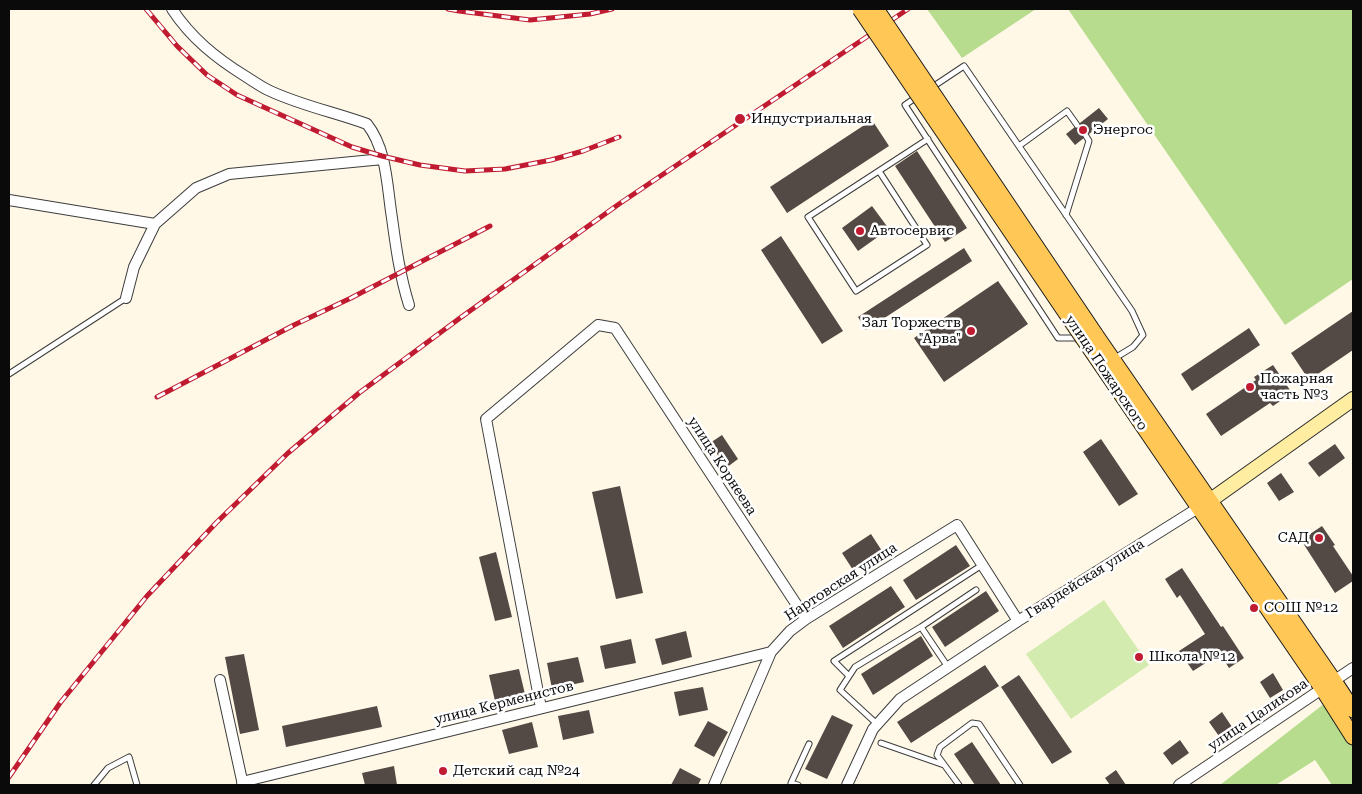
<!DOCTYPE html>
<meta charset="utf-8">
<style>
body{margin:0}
#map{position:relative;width:1362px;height:794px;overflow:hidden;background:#fff8e6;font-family:"Roboto Serif",serif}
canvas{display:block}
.frame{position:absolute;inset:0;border:10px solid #0a0a0a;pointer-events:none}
</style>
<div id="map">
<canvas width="1362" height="794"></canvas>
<div class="frame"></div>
</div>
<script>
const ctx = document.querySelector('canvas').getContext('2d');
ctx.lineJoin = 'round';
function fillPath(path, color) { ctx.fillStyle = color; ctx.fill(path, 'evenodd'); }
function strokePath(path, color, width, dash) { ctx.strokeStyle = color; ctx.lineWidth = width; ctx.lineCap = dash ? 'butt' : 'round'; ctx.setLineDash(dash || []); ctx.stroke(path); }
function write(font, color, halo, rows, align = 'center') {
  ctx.font = font + ' "Roboto Serif",serif'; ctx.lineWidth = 5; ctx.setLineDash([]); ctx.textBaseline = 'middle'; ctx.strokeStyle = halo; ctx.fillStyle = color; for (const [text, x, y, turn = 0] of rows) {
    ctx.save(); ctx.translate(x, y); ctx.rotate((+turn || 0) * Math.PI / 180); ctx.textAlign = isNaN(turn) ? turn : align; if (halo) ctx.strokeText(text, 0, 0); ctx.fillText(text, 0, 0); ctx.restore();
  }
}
const green = new Path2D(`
 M1104,600L1149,665L1071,719L1026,654Z`);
const forest = new Path2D(`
 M927,9H1036L962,58Z
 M1068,9H1353V279L1285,325Z
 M1325,703L1353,746V785H1332L1315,760L1276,785H1220Z`);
const building = new Path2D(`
 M1099,108L1108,119L1075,145L1066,134Z
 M872,120L889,146L787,213L770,187Z
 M917,151L967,228L945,242L895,166Z
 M872,206L889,229L858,251L842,228Z
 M781,236L843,331L822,344L761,250Z
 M964,248L972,261L866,330L858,317Z
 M998,281L1028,324L944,382L914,338Z
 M1353,311V350L1309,380L1291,353Z
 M1249,328L1260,345L1192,391L1181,374Z
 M1273,365L1292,393L1273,406L1270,403L1221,436L1206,414L1256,380L1254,377Z
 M722,435L738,459L726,468L710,443Z
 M1101,439L1138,494L1119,506L1083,452Z
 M1335,444L1345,458L1319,477L1308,463Z
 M1281,473L1294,492L1279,501L1267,483Z
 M620,486L643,593L616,599L592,492Z
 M1322,526L1335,545L1333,546L1353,576V581L1335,593L1301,540Z
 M871,534L882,551L853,570L842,553Z
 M956,545L970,566L916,600L903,580Z
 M496,552L512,617L495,621L479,557Z
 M1182,568L1221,627L1223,626L1244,658L1229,668L1220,654L1193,671L1179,651L1205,634L1180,595L1177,598L1165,579Z
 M891,586L905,607L843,648L829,626Z
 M986,591L999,611L945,647L932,627Z
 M686,631L692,657L662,665L655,639Z
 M921,636L933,656L873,695L861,674Z
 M631,639L636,663L605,669L600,646Z
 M244,654L259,730L240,734L225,657Z
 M578,657L584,682L552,689L547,663Z
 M985,665L999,686L911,743L897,722Z
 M519,669L525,694L495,701L489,675Z
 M1273,673L1283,690L1270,698L1260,682Z
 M1019,675L1072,752L1052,764L1001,687Z
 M703,687L708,710L679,716L674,692Z
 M377,706L382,727L286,747L282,726Z
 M589,710L594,733L563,740L558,716Z
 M1222,712L1234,730L1221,739L1209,722Z
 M832,715L853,725L827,779L805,769Z
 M708,721L728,732L714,757L694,746Z
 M532,722L538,747L509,754L502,730Z
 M1180,740L1189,753L1172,765L1163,753Z
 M972,742L1001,785H975L954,754Z
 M394,766L397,785H365L362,773Z
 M680,768L701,779L698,785H671Z
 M1116,770L1126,785H1110L1105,778Z`);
const lane = new Path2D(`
 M931,88L964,66L1132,311L1143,335L1133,347L1115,358
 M918,96L905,105L1058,338H1081
 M1019,146L1067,111L1077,125
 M879,171L927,245L856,291L808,217L928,139
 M1066,215L1089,141L1086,136
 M9,374L126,298
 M948,667L921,627L976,590
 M849,676L834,661L982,565
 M877,724L840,690L855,667L921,627
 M881,743L944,765
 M94,785L108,768L129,757L137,785
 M798,785L791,783L809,744
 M959,785L937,755L940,747L972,723L979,724L1020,785`);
const street = new Path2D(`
 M172,9C191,38 216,58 245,76C253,81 260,86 268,90C299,105 334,112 367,124C387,149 387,187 392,218C396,248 400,276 409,305
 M9,200L155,224
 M126,298L134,267L155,224L196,188L229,174L383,159
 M220,680L243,785
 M541,708L486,419L598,325L615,328L806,619
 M242,782L771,652
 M714,785L771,652L790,631L806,619L957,525L1018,621
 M847,785L873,729L900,699L1018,621L1198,508
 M1179,785L1353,668`);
const secondary = new Path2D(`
 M1201,507L1353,399`);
const primary = new Path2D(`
 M1095,334L1334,681L1353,710
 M1083,338L1322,688L1353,737`);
const rail = new Path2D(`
 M146,9L177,46L207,75L237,95L352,147L382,156L420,165L465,171L505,169L551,160L583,151L619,137
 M448,9L459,11L530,20L590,14L612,9
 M157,397L294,325L351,298L490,226
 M9,777L60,703L147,596L217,522L288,453L359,393L460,318L619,204L908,9`);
const primaryBridge = new Path2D(`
 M860,9L1083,338
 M876,9L1095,334`);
const markers = [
 [740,119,6,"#c01b31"],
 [1083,130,5,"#c01b31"],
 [860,231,5,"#c01b31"],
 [971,331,5,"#c01b31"],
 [1250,387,5,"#c01b31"],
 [1319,538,5,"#c01b31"],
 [1254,608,5,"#c01b31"],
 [1139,657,5,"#c01b31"],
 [443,771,5,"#c01b31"]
];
const poiNames = [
 ["Индустриальная",751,119],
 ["Энергос",1093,130],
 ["Автосервис",870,231],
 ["Зал Торжеств",961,323,"right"],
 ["\"Арва\"",961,339,"right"],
 ["Пожарная",1260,379],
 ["часть №3",1260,395],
 ["САД",1309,538,"right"],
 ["СОШ №12",1264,608],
 ["Школа №12",1149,657],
 ["Детский сад №24",453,771]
];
const streetNames = [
 ["улица Пожарского",1106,373,56],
 ["улица Корнеева",722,466,57],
 ["Гвардейская улица",1085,579,-32],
 ["Нартовская улица",841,582,-33],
 ["улица Керменистов",504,703,-14],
 ["улица Цаликова",1258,715,-34]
];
fillPath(green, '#d3ebae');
fillPath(forest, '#b7dc8d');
fillPath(building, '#534945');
strokePath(lane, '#3d3d3d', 7);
strokePath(street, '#3d3d3d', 12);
strokePath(secondary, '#2c2c2c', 16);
strokePath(primary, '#1b1b1b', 17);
strokePath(lane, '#fff', 5);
strokePath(street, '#fff', 10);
strokePath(secondary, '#ffeda1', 14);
strokePath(primary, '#ffc856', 15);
strokePath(rail, '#c01b31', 5);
strokePath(rail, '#fff', 3, [9]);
strokePath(primaryBridge, '#1b1b1b', 17, []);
strokePath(primaryBridge, '#ffc856', 15);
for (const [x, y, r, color] of markers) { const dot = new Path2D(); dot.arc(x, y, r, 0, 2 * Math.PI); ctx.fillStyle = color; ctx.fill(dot); strokePath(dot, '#fff', 2); }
write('14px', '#0a0a0a', '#fff', poiNames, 'left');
write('14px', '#0a0a0a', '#fff', streetNames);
</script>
